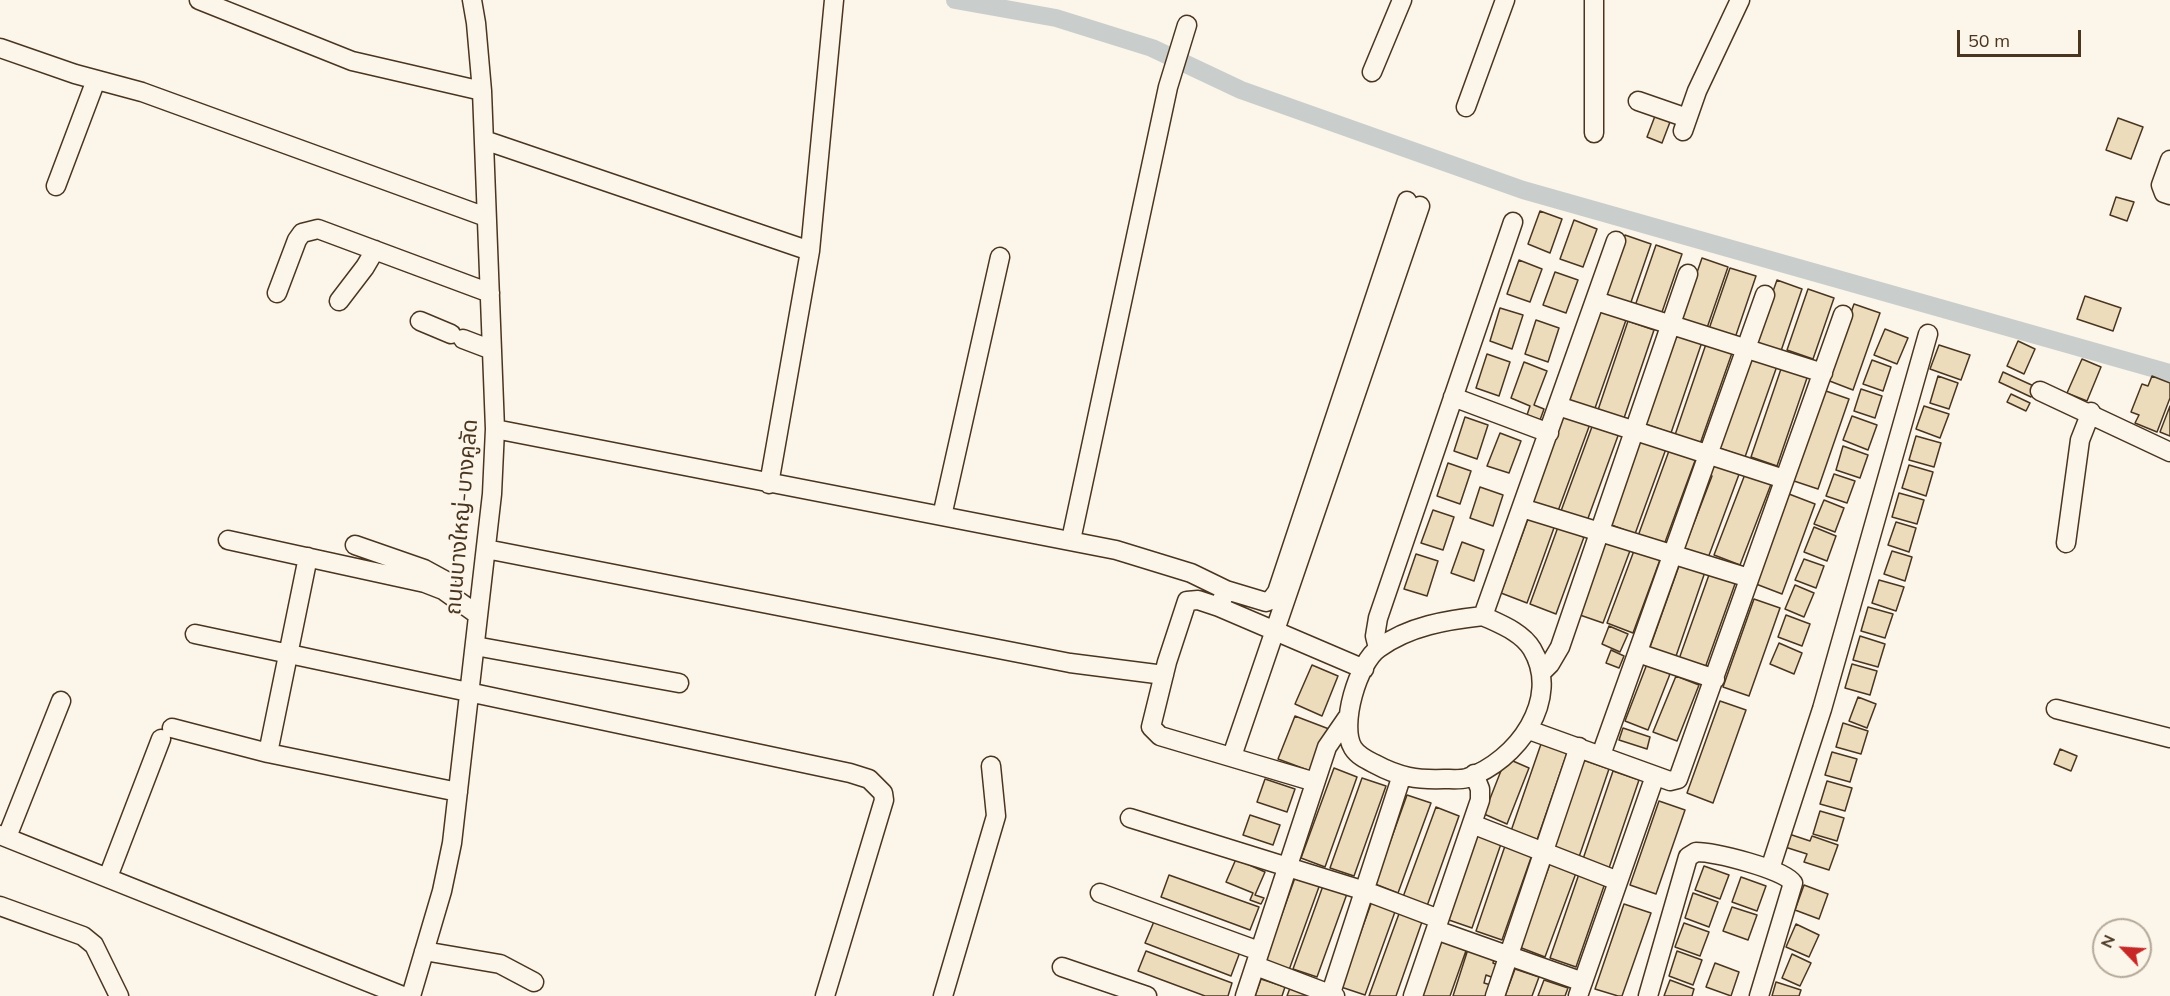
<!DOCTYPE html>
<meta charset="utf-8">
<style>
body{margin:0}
#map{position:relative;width:2170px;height:996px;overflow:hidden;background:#fbf6e9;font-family:Mulish,sans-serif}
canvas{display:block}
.north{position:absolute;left:2092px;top:918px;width:60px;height:60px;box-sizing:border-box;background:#fbf6e9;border:2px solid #b4a999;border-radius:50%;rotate:295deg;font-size:16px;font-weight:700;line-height:24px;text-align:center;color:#4a3520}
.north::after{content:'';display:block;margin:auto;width:21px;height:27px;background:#c62828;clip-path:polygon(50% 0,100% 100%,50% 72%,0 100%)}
.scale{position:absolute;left:1957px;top:30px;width:124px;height:27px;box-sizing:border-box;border:3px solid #4a3520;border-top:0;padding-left:8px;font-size:18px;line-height:21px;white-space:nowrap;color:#4a3520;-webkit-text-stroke:4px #fbf6e9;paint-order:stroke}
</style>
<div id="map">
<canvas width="2170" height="996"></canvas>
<div class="north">N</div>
<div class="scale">50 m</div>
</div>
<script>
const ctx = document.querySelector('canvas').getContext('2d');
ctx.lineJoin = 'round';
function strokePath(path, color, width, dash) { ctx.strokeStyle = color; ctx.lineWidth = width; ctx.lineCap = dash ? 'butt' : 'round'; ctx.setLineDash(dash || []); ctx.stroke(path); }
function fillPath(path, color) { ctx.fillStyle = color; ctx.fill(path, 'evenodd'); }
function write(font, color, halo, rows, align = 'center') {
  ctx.font = font + ' Mulish,"Noto Sans Thai",sans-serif'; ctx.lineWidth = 4.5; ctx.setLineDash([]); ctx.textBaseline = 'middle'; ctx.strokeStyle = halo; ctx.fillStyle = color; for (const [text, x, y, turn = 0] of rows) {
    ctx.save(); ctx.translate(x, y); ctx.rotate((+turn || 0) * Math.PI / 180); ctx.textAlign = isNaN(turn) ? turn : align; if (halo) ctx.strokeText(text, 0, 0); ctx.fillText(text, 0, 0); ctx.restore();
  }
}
const canal = new Path2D(`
 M955,0L1056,18L1152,48L1241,90L1523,190L2170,373`);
const building = new Path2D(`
 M1655,116L1670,122L1662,143L1647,137Z
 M2118,118L2143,127L2131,159L2106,150Z
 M2116,197L2134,202L2127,221L2110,215Z
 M1540,211L1562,219L1550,253L1528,244Z
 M1574,220L1597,229L1583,267L1560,259Z
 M1625,235L1651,244L1630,305L1604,296Z
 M1656,245L1682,254L1661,315L1635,306Z
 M1702,258L1728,267L1707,328L1681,319Z
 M1519,260L1542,269L1530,302L1507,294Z
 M1730,268L1756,276L1735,338L1709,329Z
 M1555,272L1578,280L1566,313L1543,305Z
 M1777,280L1802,289L1781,351L1755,342Z
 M1808,289L1834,298L1813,359L1787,350Z
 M2085,296L2121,308L2113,331L2077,319Z
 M1854,304L1880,313L1853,390L1827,380Z
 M1500,308L1523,315L1512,349L1490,341Z
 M1599,311L1626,320L1594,411L1568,402Z
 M1536,320L1559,328L1548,362L1525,354Z
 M1628,321L1654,330L1623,421L1597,413Z
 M1885,329L1908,338L1897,364L1874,355Z
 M1677,333L1702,342L1671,433L1645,424Z
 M2018,341L2035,349L2024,374L2007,366Z
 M1706,344L1732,353L1700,444L1675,435Z
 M1939,345L1970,355L1961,380L1930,369Z
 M1487,354L1510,362L1499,396L1476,388Z
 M1751,357L1777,366L1745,457L1719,448Z
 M2082,359L2101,367L2087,401L2067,393Z
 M1872,360L1891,367L1883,391L1863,384Z
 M1524,362L1547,371L1534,405L1544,409L1540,420L1527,415L1530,406L1511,398Z
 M1782,366L1808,375L1777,466L1751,457Z
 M2003,372L2036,387L2031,397L1999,382Z
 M1938,376L1958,383L1949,409L1930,403Z
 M2152,376L2170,383V398L2157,432L2135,423L2139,415L2131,412L2142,384L2148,386Z
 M1861,389L1882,396L1875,418L1854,411Z
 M1823,390L1849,399L1818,489L1791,480Z
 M2011,394L2030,403L2026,411L2007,402Z
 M1924,406L1949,414L1940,438L1916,429Z
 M2170,406V436L2160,432Z
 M1564,415L1590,424L1558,511L1532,502Z
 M1852,416L1877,425L1868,450L1843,440Z
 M1465,417L1488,425L1477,459L1454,451Z
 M1593,424L1619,433L1587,521L1561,511Z
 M1500,433L1521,441L1509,473L1487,466Z
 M1916,436L1941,443L1934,467L1909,460Z
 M1641,437L1667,446L1635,534L1609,524Z
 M1843,446L1868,455L1860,478L1836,470Z
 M1670,448L1696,458L1664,545L1638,536Z
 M1711,458L1741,469L1708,558L1684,549L1712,476L1705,474Z
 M1448,463L1471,471L1460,504L1437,496Z
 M1909,465L1933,472L1926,496L1902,488Z
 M1747,469L1773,479L1740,565L1714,555Z
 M1834,474L1855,481L1847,503L1826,496Z
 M1480,487L1503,495L1493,526L1470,518Z
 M1899,493L1924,500L1917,524L1892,517Z
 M1789,494L1815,504L1782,594L1756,584Z
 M1824,500L1844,508L1835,532L1814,524Z
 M1433,510L1454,517L1443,550L1421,543Z
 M1529,516L1555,525L1527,603L1501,593Z
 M1896,522L1916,528L1909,552L1888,545Z
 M1558,527L1584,537L1556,614L1530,604Z
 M1814,527L1836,536L1827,561L1804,552Z
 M1605,538L1631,548L1603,623L1577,614Z
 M1462,542L1484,550L1474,581L1451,573Z
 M1635,548L1661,557L1633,633L1607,623Z
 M1892,551L1912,557L1905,581L1884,574Z
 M1416,554L1438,561L1427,596L1404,589Z
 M1804,559L1824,566L1816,588L1795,580Z
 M1680,563L1705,572L1675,659L1649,650Z
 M1710,572L1736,581L1705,668L1679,659Z
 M1879,580L1904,587L1896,611L1872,603Z
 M1795,585L1814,593L1804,617L1785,609Z
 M1754,599L1780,608L1749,696L1723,687Z
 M1868,607L1893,614L1885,638L1861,631Z
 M1786,615L1810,624L1802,646L1778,637Z
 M1609,626L1628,634L1620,652L1602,644Z
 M1860,636L1885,644L1878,667L1853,660Z
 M1779,643L1802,653L1794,674L1770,664Z
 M1611,650L1624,656L1619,668L1606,663Z
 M1647,664L1670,674L1648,730L1625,721Z
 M1852,664L1877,671L1870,695L1845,688Z
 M1312,665L1338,676L1322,716L1295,704Z
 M1676,676L1699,685L1677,741L1653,732Z
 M1858,697L1876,704L1867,728L1849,721Z
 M1720,701L1746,710L1713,803L1687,793Z
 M1295,716L1329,729L1313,772L1278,759Z
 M1843,723L1868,731L1861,754L1836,747Z
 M1623,728L1650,737L1647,749L1619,740Z
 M1541,744L1567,753L1537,840L1511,831Z
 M2060,749L2077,756L2071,771L2054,764Z
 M1832,752L1857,759L1850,782L1825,775Z
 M1506,758L1529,768L1507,824L1484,814Z
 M1583,760L1609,769L1579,857L1553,848Z
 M1334,768L1357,777L1325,867L1301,858Z
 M1613,771L1639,780L1609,868L1583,859Z
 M1362,778L1386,786L1354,876L1330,868Z
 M1265,779L1295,789L1287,812L1257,802Z
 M1827,781L1852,788L1845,811L1820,804Z
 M1407,795L1431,803L1398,893L1375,884Z
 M1659,801L1685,810L1656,894L1630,885Z
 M1436,807L1459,816L1427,906L1403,897Z
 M1820,811L1844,818L1837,841L1813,834Z
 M1250,815L1280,825L1273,845L1243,835Z
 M1476,832L1502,841L1472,928L1446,919Z
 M1789,834L1810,841L1812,836L1838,845L1829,870L1804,862L1807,854L1785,847Z
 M1506,843L1533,852L1502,940L1476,931Z
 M1236,859L1265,872L1255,895L1264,898L1261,904L1250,900L1253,893L1226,882Z
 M1550,864L1576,873L1545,957L1519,947Z
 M1704,866L1729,875L1720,899L1695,890Z
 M1579,874L1605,883L1576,967L1550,958Z
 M1169,875L1259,907L1250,930L1161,897Z
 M1296,875L1320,884L1289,970L1265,961Z
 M1741,877L1766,886L1757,911L1732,902Z
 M1324,883L1348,891L1317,977L1293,969Z
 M1804,885L1828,894L1819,919L1795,910Z
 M1693,893L1718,902L1709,927L1685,918Z
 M1372,901L1396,909L1365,995L1341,987Z
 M1624,904L1651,913L1622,996H1618L1595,989Z
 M1732,907L1757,915L1748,940L1723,931Z
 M1400,911L1423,919L1396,996H1369Z
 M1155,919L1240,952L1231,976L1145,943Z
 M1684,923L1709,932L1700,956L1675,947Z
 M1796,924L1819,935L1809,957L1786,947Z
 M1442,936L1468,945L1450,996H1421Z
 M1469,946L1495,955L1493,963L1498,965L1494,978L1486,975L1484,983L1491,985L1488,996H1453Z
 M1146,951L1232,983L1228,996H1205L1138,971Z
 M1677,951L1702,960L1693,985L1669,976Z
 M1792,954L1811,963L1800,986L1782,978Z
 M1715,963L1739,972L1731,996L1706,987Z
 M1515,969L1539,977L1532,996H1505Z
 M1261,979L1285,987L1282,996H1255Z
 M1544,980L1568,988L1565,996H1538Z
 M1670,980L1694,989L1692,996H1664Z
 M1776,982L1801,990L1799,996H1772Z
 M1290,988L1312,996H1287Z`);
const minor = new Path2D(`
 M199,0L352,61L482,91
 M0,48L75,74L142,92L486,217
 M1372,72L1402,0
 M1638,101L1687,118
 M1466,107L1505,0
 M1683,131L1697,91L1740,0
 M1594,133V0
 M484,140L810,251
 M2170,160L2161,185L2164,193L2170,195
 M56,186L96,80
 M277,293L297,240L302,233L318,229L490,293
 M339,301L365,267L375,250
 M1596,301L1823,373
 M420,321L451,334
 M463,339L492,350
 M2040,391L2170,452
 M1453,397L1549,433
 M1558,406L1784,479
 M495,429L1116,550L1191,573L1226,590L1219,607L1364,669
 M769,484L810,251L834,0
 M1522,508L1749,578
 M942,516L1000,257
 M228,540L425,583L443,590L478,615
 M1071,540L1168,87L1187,25
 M2066,543L2080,440L2091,412
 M355,545L424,569L446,581
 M486,549L1070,663L1164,675
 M1226,590L1266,602L1271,600L1277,592L1407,201
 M1219,607L1198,600L1187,601L1167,662L1151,727L1160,736L1315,782
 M1483,616C1500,624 1522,632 1532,649C1562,699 1517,761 1467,778C1460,780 1451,779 1444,779C1417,780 1399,777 1375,764C1367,760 1358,756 1353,748C1339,726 1358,662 1379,648C1409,626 1447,620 1483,616Z
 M1483,616L1616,241
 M195,634L850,773L869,779L883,793L884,800L825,996
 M475,646L679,683
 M1378,648L1375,636L1378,618L1513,222
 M1638,653L1715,679
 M1542,672L1550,664L1560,647L1688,274
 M2056,709L2170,738
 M172,728L268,753L458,792
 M1529,730L1670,781L1678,779L1843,315
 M268,753L308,557
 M1601,755L1765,295
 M1232,756L1420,206
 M1130,818L1365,891L1439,919
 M1472,824L1618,881
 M0,835L403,996
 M7,837L61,701
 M1770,869L1822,709L1928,334
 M108,877L161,739
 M1100,893L1259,951
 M0,906L83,936L94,945L119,996
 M1436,930L1583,982
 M424,951L500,964L534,982
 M1256,966L1335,996
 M1062,967L1147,996
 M411,996L442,891L452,843L492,494L495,429L482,91L476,23L472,0
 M943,996L996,816L991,766
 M1245,996L1327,747L1347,718
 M1330,996L1401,778
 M1413,996L1480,800V789L1474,774
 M1495,996L1579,747
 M1578,996L1655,776
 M1648,996L1688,857L1696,852C1714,852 1784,869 1793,883L1759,996`);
const streetNames = [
 ["ถนนบางใหญ่-บางคูลัด",462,517,-85]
];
strokePath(canal, '#c9cecd', 18);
fillPath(building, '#ecdcbc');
strokePath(building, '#4a3520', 1.5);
strokePath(minor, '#4a3520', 21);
strokePath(minor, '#fbf6e9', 18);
write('22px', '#4a3520', '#fbf6e9', streetNames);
</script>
